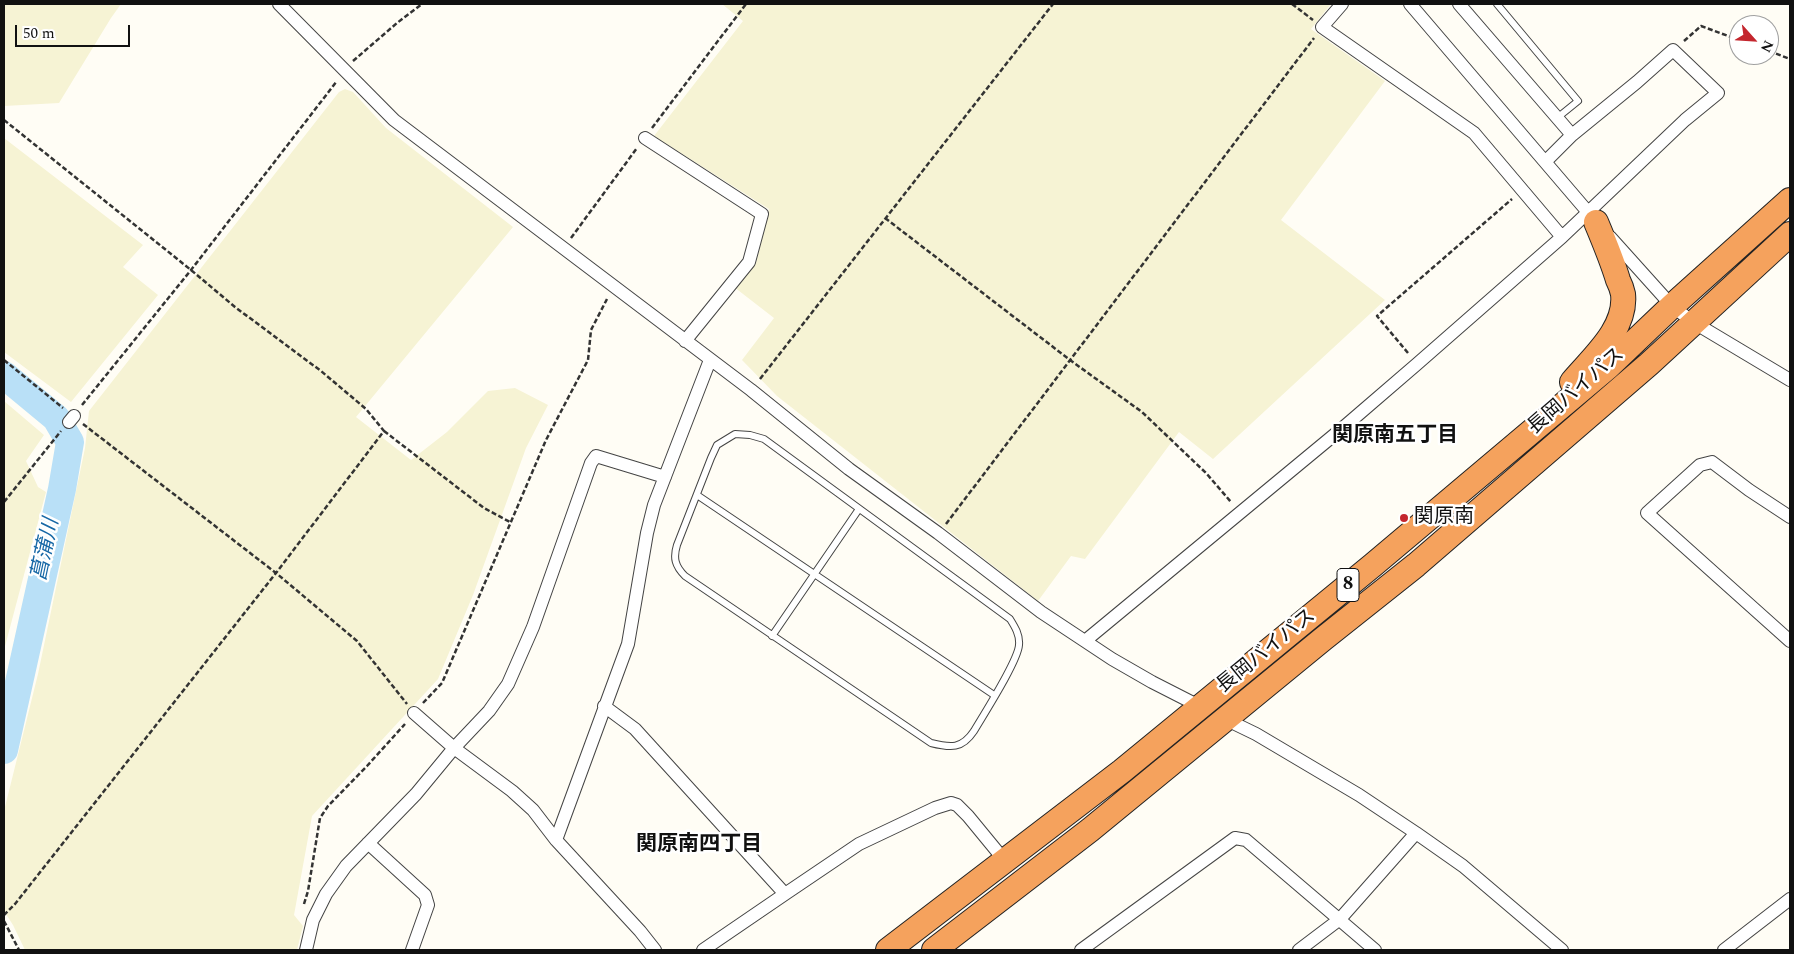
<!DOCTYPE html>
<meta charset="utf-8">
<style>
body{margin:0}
#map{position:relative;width:1794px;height:954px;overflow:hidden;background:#fffdf5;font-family:Spectral,serif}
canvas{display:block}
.frame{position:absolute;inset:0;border:5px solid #111;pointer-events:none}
.north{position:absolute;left:1729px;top:15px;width:50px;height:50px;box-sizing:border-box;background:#fff;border:1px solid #a0a0a0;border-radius:50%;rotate:116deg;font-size:14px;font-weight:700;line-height:20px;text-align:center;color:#111}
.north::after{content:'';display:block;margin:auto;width:18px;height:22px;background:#c4262e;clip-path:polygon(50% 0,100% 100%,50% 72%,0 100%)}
.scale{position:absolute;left:15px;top:25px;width:115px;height:22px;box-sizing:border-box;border:2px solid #111;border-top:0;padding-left:6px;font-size:15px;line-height:18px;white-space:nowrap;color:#111;-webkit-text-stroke:4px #fff;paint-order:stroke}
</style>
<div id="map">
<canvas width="1794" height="954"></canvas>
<div class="frame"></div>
<div class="north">N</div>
<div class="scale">50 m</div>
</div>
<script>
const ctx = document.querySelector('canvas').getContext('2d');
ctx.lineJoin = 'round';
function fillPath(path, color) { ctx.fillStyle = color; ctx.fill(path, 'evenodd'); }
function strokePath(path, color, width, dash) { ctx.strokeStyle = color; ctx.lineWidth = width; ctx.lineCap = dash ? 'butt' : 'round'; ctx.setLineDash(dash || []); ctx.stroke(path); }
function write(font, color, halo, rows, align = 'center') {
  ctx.font = font + ' Spectral,"Noto Sans JP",serif'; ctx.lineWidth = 5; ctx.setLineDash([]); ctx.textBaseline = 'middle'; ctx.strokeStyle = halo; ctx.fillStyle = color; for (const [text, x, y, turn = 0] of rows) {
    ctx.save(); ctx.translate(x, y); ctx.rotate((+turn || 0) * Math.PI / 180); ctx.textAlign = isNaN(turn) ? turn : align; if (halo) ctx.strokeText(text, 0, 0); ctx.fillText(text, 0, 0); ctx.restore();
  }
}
const farmland = new Path2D(`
 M4,4H121L111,18L59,103L4,106Z
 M722,4H1331L1311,29L1385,81L1281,220L1385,300L1213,459L1179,432L1085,559L1071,556L1038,601L777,396L742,360L774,318L734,287L756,263L769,209L654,136L743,21Z
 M345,89L353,92L386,128L513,227L356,417L411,460L447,432L488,391L515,388L548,405L526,448L473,595L438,679L312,816L294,915L303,926L297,950H25L13,925L4,911V811L38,674L85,448L89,411L339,92Z
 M4,138L143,245L123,267L158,295L71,402L4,352Z
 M4,401L44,435L26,461L38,487L46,492L4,650Z`);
const river = new Path2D(`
 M4,375L56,418L70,442L62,489L4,750`);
const path = new Path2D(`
 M1292,4L1313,20
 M1684,41L1701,26L1739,40
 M1769,51L1790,59
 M353,61L397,23L422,4
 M4,120L191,270L235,307L321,371L366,409L384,431L276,573L15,904L4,915
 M652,128L746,4
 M885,218L1070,360L1142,412L1206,473L1231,502
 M571,238L637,148
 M1408,353L1377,316L1512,199
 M4,360L63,408
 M760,379L1053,4
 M82,405L191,270L337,81
 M83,424L276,573L357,641L407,704
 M384,431L484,508L510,522
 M4,502L61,431
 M946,524L1314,38
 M423,703L442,683L546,440L588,360L591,330L607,299
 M304,904L308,891L320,818L328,806L367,766L405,724
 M4,921L19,950`);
const lane = new Path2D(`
 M1497,4L1578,101L1557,118
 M735,434L750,435L764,439L1010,619C1015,627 1020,635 1019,645C1018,661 984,714 974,731C962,749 951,748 931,743L685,576C675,566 673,558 677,545L711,458L717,445Z
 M697,495L994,695
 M772,636L859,509`);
const street = new Path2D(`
 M279,4L394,120L751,390L849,469L938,533L1041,612L1112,659L1152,682L1203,708
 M1342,4L1322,27L1474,133L1562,237
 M1410,4L1593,218
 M1459,4L1572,135L1546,161
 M645,138L762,214L749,262L685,341
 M1610,237L1672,306L1693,322L1790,380
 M69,422L74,416
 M1790,517L1749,490L1712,462L1700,465L1647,513L1790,641
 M1085,641L1345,426L1417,364L1562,237L1685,120L1718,93L1673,50L1637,82L1572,135
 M604,706L635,729L785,894L703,950
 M414,713L454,748L512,791L533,810L556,840L640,931L655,950
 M1223,718L1256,734L1359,795L1416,833L1463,866L1562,950
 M556,840L628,644L647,533L654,505L710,360
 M368,843L425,895L428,905L412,950
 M785,894L859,844L935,808L951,803L957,805L968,816L1005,861
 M306,950L313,920L326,894L346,866L416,794L454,748L489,711L508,684L533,627L591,463L596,456L665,477
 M1081,950L1235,838L1246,840L1375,950
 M1299,950L1340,919L1416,833
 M1724,950L1790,899`);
const highway = new Path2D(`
 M1572,382C1592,358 1627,329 1623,294C1622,289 1620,284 1618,280C1612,260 1604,241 1596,222
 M888,950L1122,771L1373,565L1608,367L1672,306L1790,200
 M934,950L1090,830L1323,639L1416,565L1649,364L1790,234`);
const markers = [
 [1404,518,5,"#c4262e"]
];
const shields = [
 [1348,585,22]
];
const shieldNames = [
 ["8",1348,585]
];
const streetNames = [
 ["長岡バイパス",1577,392,-41],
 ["長岡バイパス",1267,652,-39]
];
const poiNames = [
 ["関原南",1414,518]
];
const neighbourhoodNames = [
 ["関原南五丁目",1395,437],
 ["関原南四丁目",699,846]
];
const waterNames = [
 ["菖蒲川",47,550,-78]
];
fillPath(farmland, '#f6f3d4');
strokePath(river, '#b9e0f7', 28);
strokePath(lane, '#444', 8);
strokePath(street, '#444', 14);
strokePath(highway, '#222', 26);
strokePath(path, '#333', 2.5, [5, 2.5]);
strokePath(lane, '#fff', 6);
strokePath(street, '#fff', 12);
strokePath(highway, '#f5a25d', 24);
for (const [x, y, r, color] of markers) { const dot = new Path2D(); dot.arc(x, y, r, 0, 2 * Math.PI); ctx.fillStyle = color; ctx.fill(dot); strokePath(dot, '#fff', 2); }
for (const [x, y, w] of shields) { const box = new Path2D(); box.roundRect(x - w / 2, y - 16.5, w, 33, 4); ctx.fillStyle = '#fff'; ctx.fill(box); strokePath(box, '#111', 1); }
write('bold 19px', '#111', null, shieldNames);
write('20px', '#111', '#fff', streetNames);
write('20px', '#111', '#fff', poiNames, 'left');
write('bold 21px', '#111', '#fff', neighbourhoodNames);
write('italic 21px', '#1768a6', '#fff', waterNames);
</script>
